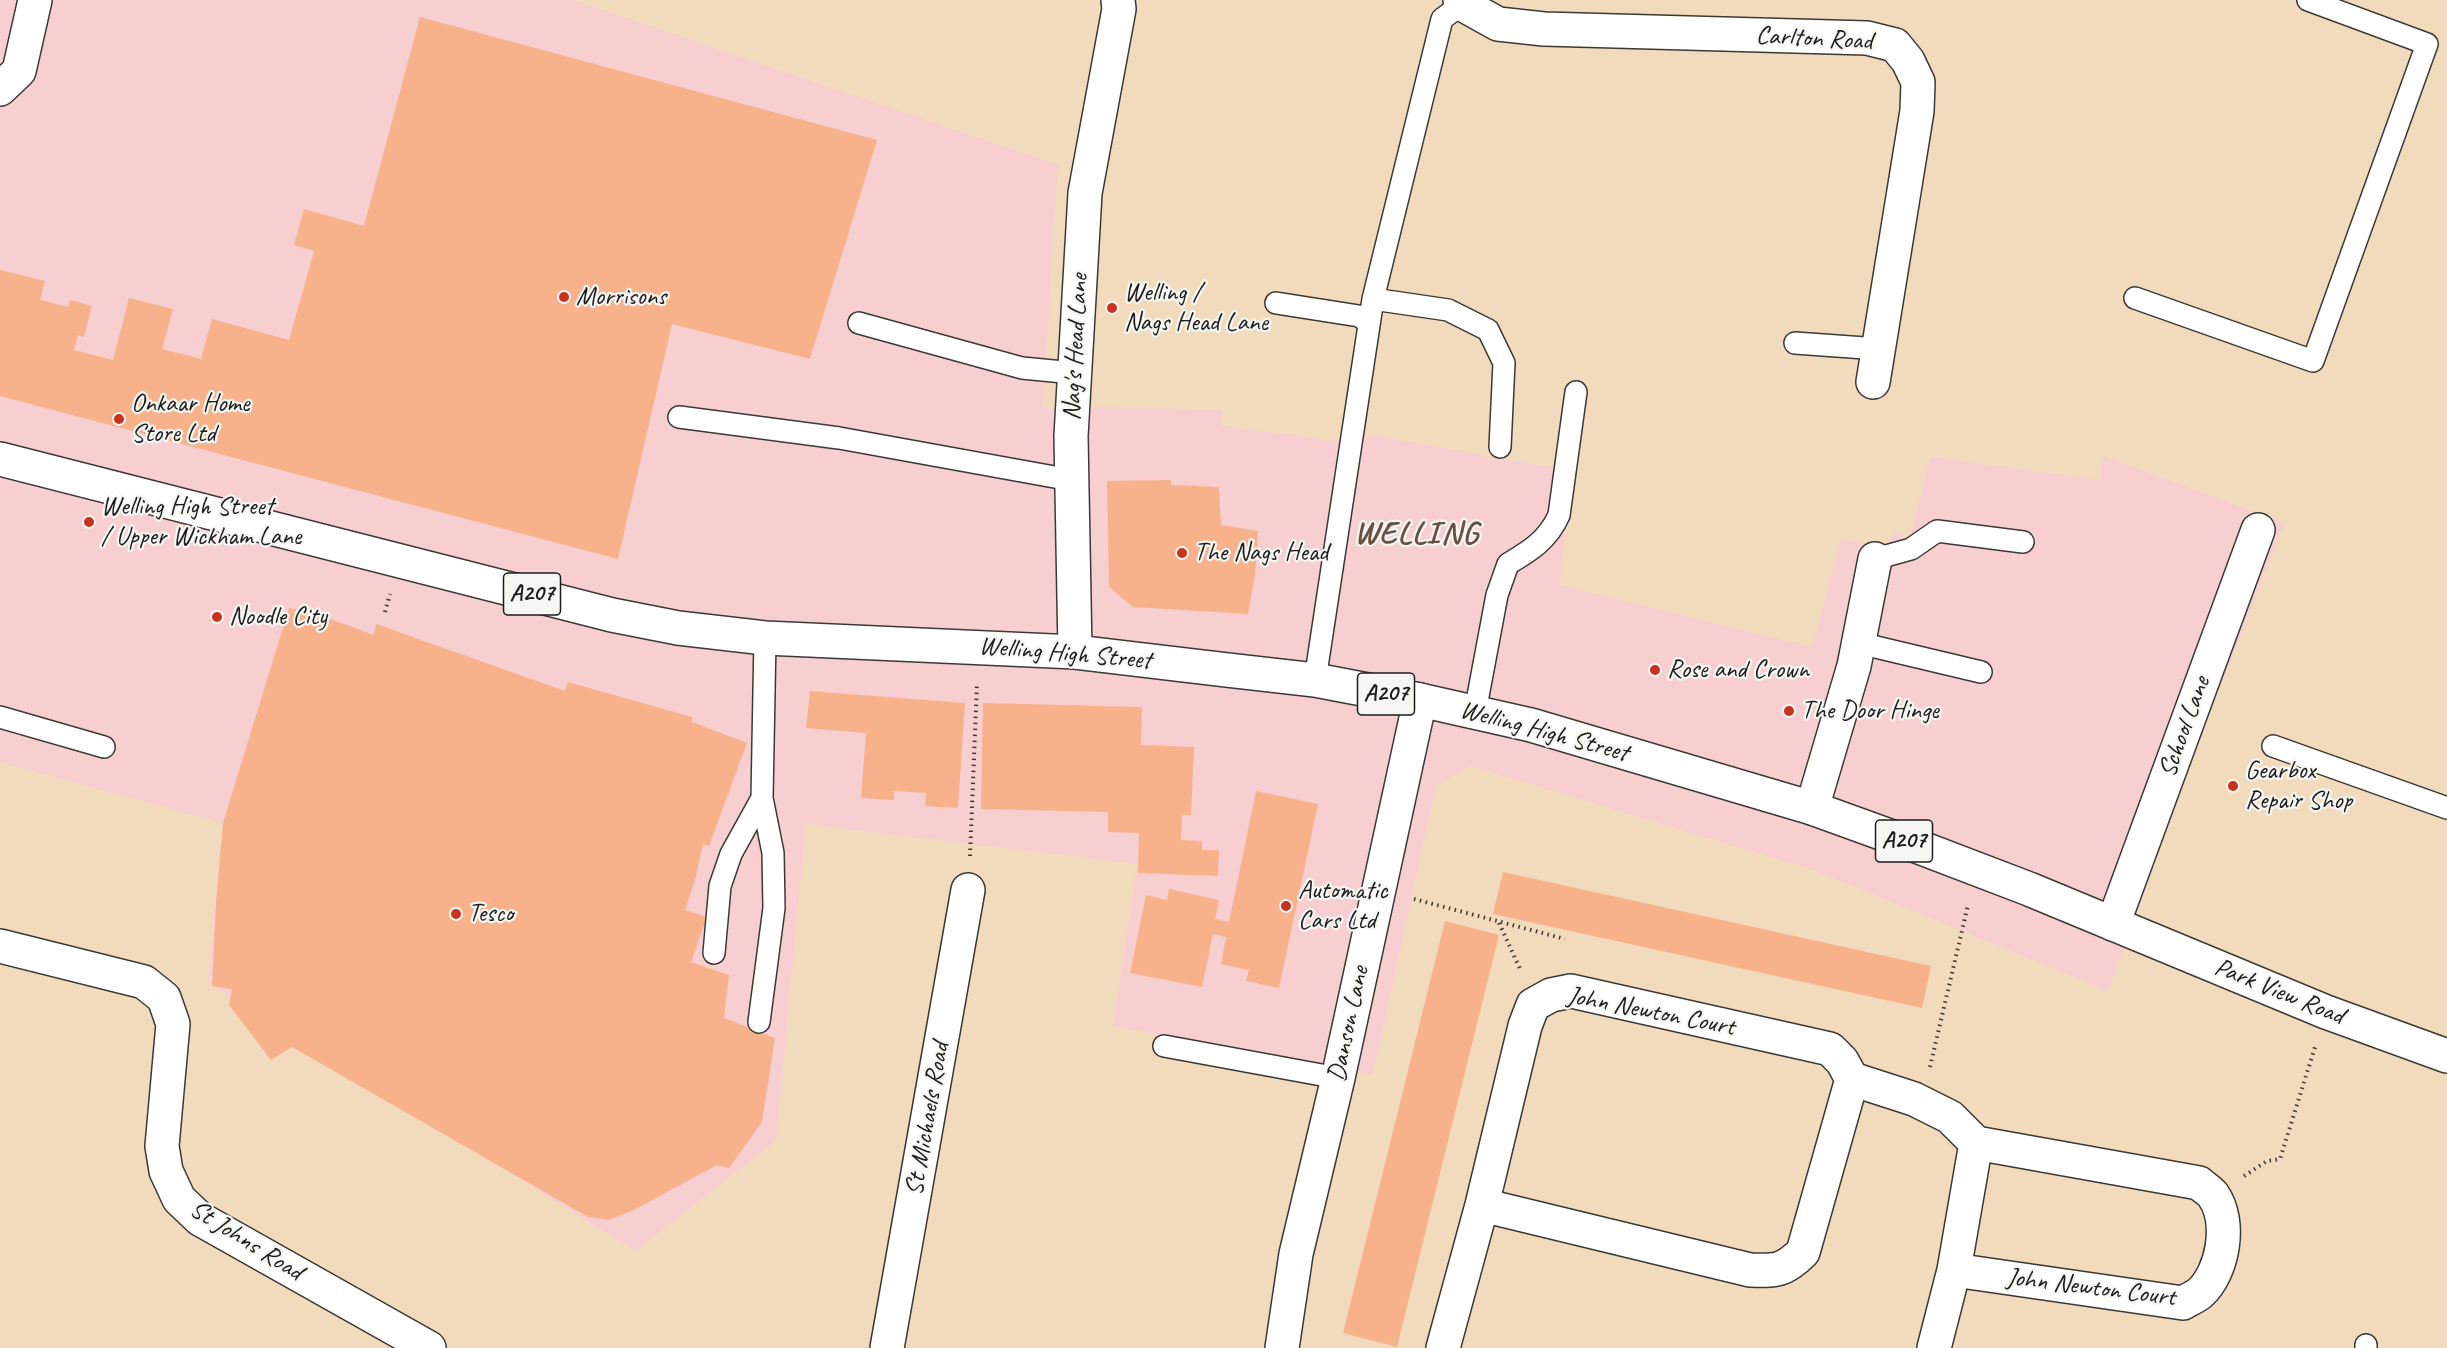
<!DOCTYPE html>
<style>
body{margin:0}
canvas{display:block;background:#f2dbbc}
</style>
<canvas width="2447" height="1348"></canvas>
<script>
const ctx = document.querySelector('canvas').getContext('2d');
ctx.lineJoin = 'round';
function fillPath(path, color) { ctx.fillStyle = color; ctx.fill(path, 'evenodd'); }
function strokePath(path, color, width, dash) { ctx.strokeStyle = color; ctx.lineWidth = width; ctx.lineCap = dash ? 'butt' : 'round'; ctx.setLineDash(dash || []); ctx.stroke(path); }
function write(font, color, halo, rows, align = 'center') {
  ctx.font = font + ' Caveat,sans-serif'; ctx.lineWidth = 4.5; ctx.setLineDash([]); ctx.textBaseline = 'middle'; ctx.strokeStyle = halo; ctx.fillStyle = color; for (const [text, x, y, turn = 0] of rows) {
    ctx.save(); ctx.translate(x, y); ctx.rotate((+turn || 0) * Math.PI / 180); ctx.textAlign = isNaN(turn) ? turn : align; if (halo) ctx.strokeText(text, 0, 0); ctx.fillText(text, 0, 0); ctx.restore();
  }
}
const built = new Path2D(`
 M0,0H573L1058,165L1043,408L1108,407L1223,410L1222,426L1351,443L1370,435L1573,471L1559,585L1812,647L1841,539L1883,547L1895,533L1910,536L1930,457L2100,480L2103,456L2285,523L2209,715L2108,991L1814,870L1471,766L1436,786L1373,1075L1113,1026L1137,864L806,824L776,1141L635,1251L208,983L223,823L0,762Z`);
const building = new Path2D(`
 M420,17L877,140L810,359L672,324L618,559L0,396V270L45,281L40,300L68,307L70,300L92,306L84,337L78,335L74,350L113,360L129,298L173,309L162,349L201,359L212,319L289,340L314,251L294,245L304,209L364,226Z
 M1171,480V485L1219,487L1221,525L1258,531L1255,575L1248,614L1133,607L1109,587L1107,481Z
 M289,608L314,613L374,635L376,624L565,691L568,682L692,717V722L747,743L709,846L703,844L695,880L685,910L707,917L691,962L729,975L724,1018L775,1038L762,1122L729,1168L717,1165L634,1210L608,1220L588,1217L292,1047L271,1060L229,1005L232,989L212,986L216,903L223,823Z
 M810,691L965,703L958,808L925,806L926,793L894,791V800L861,798L866,733L806,728Z
 M983,703L1142,707L1141,745L1194,747L1191,815H1182L1181,840L1202,841V850H1219L1218,876L1138,873L1139,833L1108,832V812L981,809Z
 M1256,791L1318,804L1279,988L1246,981L1249,970L1221,964L1226,937L1213,934L1202,987L1130,973L1146,895L1167,900L1169,889L1219,900L1215,919L1229,922Z
 M1503,872L1931,966L1922,1008L1493,914Z
 M1445,921L1499,935L1397,1347L1343,1333Z`);
const path = new Path2D(`
 M385,612L390,594
 M970,856L977,684
 M1414,899L1565,939
 M1499,923L1521,971
 M1930,1067L1968,905
 M2244,1176L2267,1161L2280,1159L2315,1047`);
const service = new Path2D(`
 M2135,298L2313,361L2427,44L2308,0
 M1373,299L1448,310L1488,330L1504,363L1500,447
 M1276,303L1359,316L1369,323
 M859,323L1022,368L1074,373
 M1795,343L1879,349
 M679,417L839,438L1071,480
 M1875,559L1911,549L1937,531L2023,542
 M1859,643L1981,672
 M1315,680L1373,299L1442,19L1462,4
 M1475,712L1497,595L1508,564C1530,551 1548,540 1559,515L1576,392
 M0,717L104,747
 M2273,746L2447,808
 M714,953L720,886L731,854L762,798
 M759,1022L774,908L773,853L762,798L765,638
 M1164,1046L1338,1078
 M2366,1345V1348`);
const minor = new Path2D(`
 M1460,0L1462,4L1498,24L1544,29L1867,38L1895,45L1908,61L1918,82L1917,111L1873,382
 M0,89L19,71L35,0
 M1075,652L1071,436L1085,193L1119,9L1118,0
 M1812,808L1854,666L1875,559
 M2113,924L2258,530
 M0,946L144,982L164,998L173,1024L162,1146L166,1171L179,1199L200,1219L429,1348
 M1482,1205L1750,1270C1776,1271 1784,1271 1803,1252L1852,1079
 M1954,1270L1976,1143
 M887,1348L968,890
 M1443,1348L1482,1205L1525,1026L1533,1005L1551,995L1571,991L1830,1049L1842,1061L1852,1079L1914,1099L1950,1117L1976,1143L2199,1183C2203,1187 2210,1191 2213,1195C2232,1222 2223,1272 2200,1293C2195,1297 2188,1300 2183,1303L1954,1270L1934,1348`);
const tertiary = new Path2D(`
 M1282,1348L1296,1254L1338,1078L1420,700`);
const primary = new Path2D(`
 M0,459L612,615L678,628L765,638L1075,652L1227,670L1315,680L1420,700L1531,725L1812,808L1906,842L2029,889L2326,1012L2447,1056`);
const markers = [
 [564,297,6,"#c8321e"],
 [1112,308,6,"#c8321e"],
 [119,419,6,"#c8321e"],
 [89,522,6,"#c8321e"],
 [1182,553,6,"#c8321e"],
 [217,617,6,"#c8321e"],
 [1655,670,6,"#c8321e"],
 [1789,711,6,"#c8321e"],
 [2233,786,6,"#c8321e"],
 [1286,906,6,"#c8321e"],
 [456,914,6,"#c8321e"]
];
const shields = [
 [532,594,57],
 [1386,694,57],
 [1904,841,57]
];
const shieldNames = [
 ["A207",532,594],
 ["A207",1386,694],
 ["A207",1904,841]
];
const streetNames = [
 ["Carlton Road",1814,39,3],
 ["Nag's Head Lane",1076,347,-87],
 ["Welling High Street",1065,654,5],
 ["School Lane",2185,727,-70],
 ["Welling High Street",1544,732,15],
 ["Park View Road",2279,992,22],
 ["John Newton Court",1651,1012,11],
 ["Danson Lane",1349,1024,-78],
 ["St Michaels Road",928,1119,-80],
 ["St Johns Road",246,1241,32],
 ["John Newton Court",2091,1288,7]
];
const poiNames = [
 ["Welling /",1124,293],
 ["Nags Head Lane",1124,323],
 ["Morrisons",576,297],
 ["Onkaar Home",131,404],
 ["Store Ltd",131,434],
 ["Welling High Street",101,507],
 ["/ Upper Wickham Lane",101,537],
 ["The Nags Head",1194,553],
 ["Noodle City",229,617],
 ["Rose and Crown",1667,670],
 ["The Door Hinge",1801,711],
 ["Gearbox",2245,771],
 ["Repair Shop",2245,801],
 ["Automatic",1298,891],
 ["Cars Ltd",1298,921],
 ["Tesco",468,914]
];
const districtNames = [
 ["WELLING",1417,535]
];
fillPath(built, '#f7cfd1');
fillPath(building, '#f7b28c');
strokePath(service, '#3c3934', 24);
strokePath(minor, '#3c3934', 36);
strokePath(tertiary, '#3c3934', 36);
strokePath(primary, '#3c3934', 36);
strokePath(path, '#3c3934', 4, [1.5, 4.5]);
strokePath(service, '#fff', 21);
strokePath(minor, '#fff', 33);
strokePath(tertiary, '#fff', 33);
strokePath(primary, '#fff', 33);
for (const [x, y, r, color] of markers) { const dot = new Path2D(); dot.arc(x, y, r, 0, 2 * Math.PI); ctx.fillStyle = color; ctx.fill(dot); strokePath(dot, '#f6f6f2', 2); }
for (const [x, y, w] of shields) { const box = new Path2D(); box.roundRect(x - w / 2, y - 21, w, 42, 4.5); ctx.fillStyle = '#f6f6f2'; ctx.fill(box); strokePath(box, '#1c1c1c', 1.5); }
write('bold 24px', '#1c1c1c', null, shieldNames);
write('26px', '#1c1c1c', '#f6f6f2', streetNames);
write('26px', '#1c1c1c', '#f6f6f2', poiNames, 'left');
ctx.letterSpacing = '1.5px';
write('bold 32px', '#695043', '#f6f6f2', districtNames);
ctx.letterSpacing = '0px';
</script>
